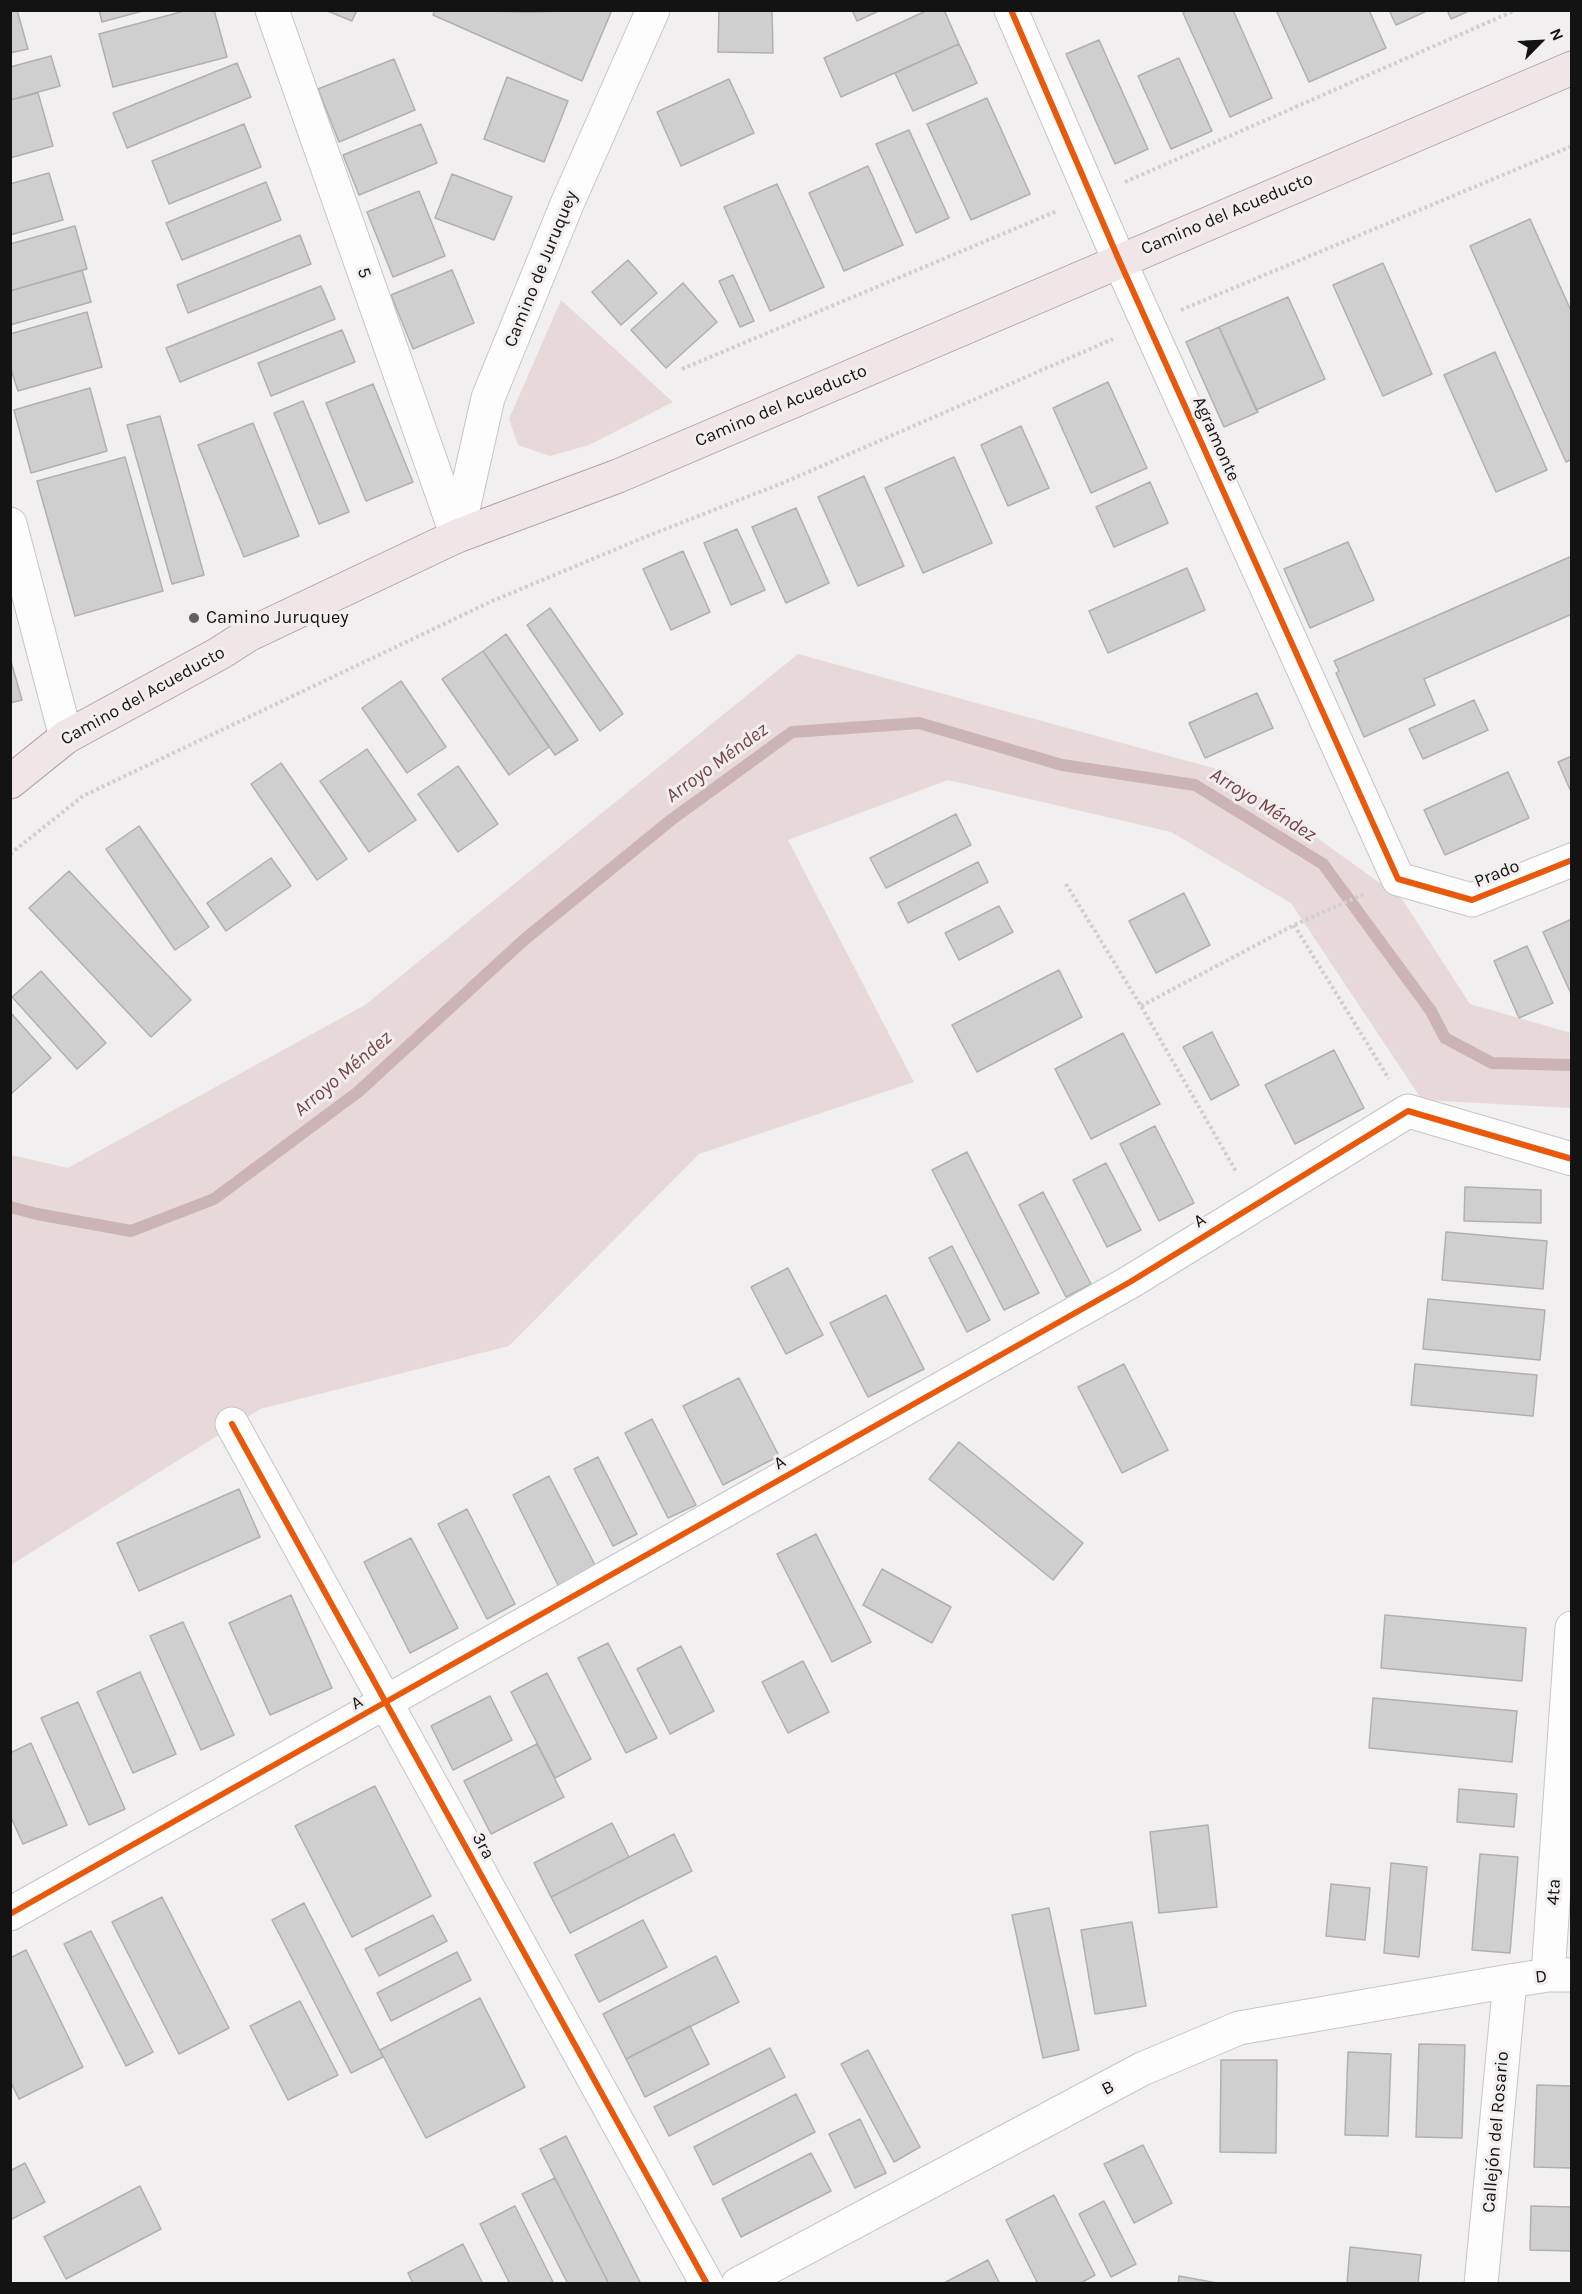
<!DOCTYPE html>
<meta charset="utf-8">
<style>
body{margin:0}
#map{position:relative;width:1582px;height:2294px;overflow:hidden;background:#f1efef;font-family:Karla,sans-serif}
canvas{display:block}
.frame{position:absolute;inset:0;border:12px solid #141313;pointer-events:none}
.north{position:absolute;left:1510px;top:12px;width:60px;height:60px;-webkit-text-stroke:4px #f2eeee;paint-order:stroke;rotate:66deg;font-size:16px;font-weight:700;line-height:24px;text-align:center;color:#141313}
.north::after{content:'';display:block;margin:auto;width:21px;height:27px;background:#141313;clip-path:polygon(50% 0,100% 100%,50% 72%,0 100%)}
</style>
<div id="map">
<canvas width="1582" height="2294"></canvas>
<div class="frame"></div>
<div class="north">N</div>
</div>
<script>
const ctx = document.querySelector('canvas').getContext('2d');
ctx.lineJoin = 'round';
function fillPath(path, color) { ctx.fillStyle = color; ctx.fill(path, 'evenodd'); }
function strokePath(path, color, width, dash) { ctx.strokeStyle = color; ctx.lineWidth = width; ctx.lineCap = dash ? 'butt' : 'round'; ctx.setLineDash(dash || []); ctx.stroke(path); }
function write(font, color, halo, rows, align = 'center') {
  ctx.font = font + ' Karla,sans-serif'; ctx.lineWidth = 6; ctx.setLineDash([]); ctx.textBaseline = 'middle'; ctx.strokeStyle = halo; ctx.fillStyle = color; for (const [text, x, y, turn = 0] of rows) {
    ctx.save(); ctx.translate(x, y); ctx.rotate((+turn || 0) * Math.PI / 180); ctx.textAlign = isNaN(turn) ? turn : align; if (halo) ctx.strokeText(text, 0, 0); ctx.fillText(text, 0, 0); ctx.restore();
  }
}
const green = new Path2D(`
 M561,300L673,402L589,445L550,456L518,445L509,419Z
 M798,654L1224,771L1402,899L1470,1004L1571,1033V1108L1422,1100L1291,903L1171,832L948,780L788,840L914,1082L699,1154L509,1346L260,1409L11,1565V1155L68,1168L365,1005Z`);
const stream = new Path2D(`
 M10,1207L37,1214L131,1231L214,1199L358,1092L525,939L671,820L792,732L919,723L1062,765L1195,785L1323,864L1431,1011L1445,1038L1492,1063L1572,1065`);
const building = new Path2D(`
 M10,10H17L28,49L10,53Z
 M99,10H146L102,22Z
 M188,10H214L227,57L113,87L99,34Z
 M325,10H357L352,21Z
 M435,10L529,12L612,10L582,81L433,15Z
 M719,10H772L773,53L718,52Z
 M852,10H881L857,21Z
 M928,10H944L959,44L841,97L824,58Z
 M1187,10H1233L1272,98L1230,117L1183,13Z
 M1276,10H1369L1386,48L1309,82Z
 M1389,10H1429L1396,25Z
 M1447,10H1471L1451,19Z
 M1099,40L1148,149L1115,164L1066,54Z
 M959,44L977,83L913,111L895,73Z
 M51,56L60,86L10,100V67Z
 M1179,58L1212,131L1171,149L1138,76Z
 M394,59L415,110L339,142L318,89Z
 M237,63L251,97L127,148L113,113Z
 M507,77L568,101L544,162L484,139Z
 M729,79L754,133L681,166L657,112Z
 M38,93L53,146L10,158V100Z
 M987,98L1030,194L971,220L927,124Z
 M244,124L261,167L169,204L152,161Z
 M421,124L437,163L359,195L343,155Z
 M909,130L949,218L916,233L876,144Z
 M868,166L903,245L844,271L809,193Z
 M49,173L63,220L10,235V184Z
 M452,174L512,197L494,240L435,218Z
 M266,182L281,220L182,260L166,223Z
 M777,184L824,287L770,311L724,207Z
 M419,191L445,256L393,277L367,212Z
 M1530,219L1572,313V459L1566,462L1470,246Z
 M75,226L87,269L10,291V244Z
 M300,235L311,264L188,313L177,285Z
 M628,260L657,293L621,325L592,292Z
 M1383,263L1432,374L1383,396L1333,285Z
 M82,270L91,302L10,325V291Z
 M452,270L474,323L413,349L391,295Z
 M733,275L754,321L740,327L719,281Z
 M683,283L717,322L666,368L631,330Z
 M321,286L335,319L180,382L166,348Z
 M1288,297L1325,379L1256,410L1219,327Z
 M87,312L102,367L18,391L10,366V334Z
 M1219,327L1258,412L1224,427L1186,342Z
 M342,330L355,362L271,396L258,363Z
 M1495,352L1547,470L1496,492L1444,375Z
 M1108,382L1147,468L1091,493L1053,408Z
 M373,384L413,482L366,501L326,403Z
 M90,388L107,451L31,473L14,410Z
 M303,401L349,512L319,524L274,413Z
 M160,416L204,575L172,584L127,425Z
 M253,423L299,536L244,557L198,445Z
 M1021,426L1049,488L1008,506L981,445Z
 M125,457L163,591L75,616L37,481Z
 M954,457L992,543L923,573L885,488Z
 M864,476L904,566L858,586L818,497Z
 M1150,482L1168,523L1114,547L1096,507Z
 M796,508L829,583L786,603L752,527Z
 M737,529L765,590L731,605L704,543Z
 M1348,542L1374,600L1310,628L1284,569Z
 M683,551L710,612L671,630L643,569Z
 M1572,556V614L1424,679L1435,705L1364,737L1336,673L1339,671L1334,661Z
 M1187,568L1205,610L1108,653L1089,611Z
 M550,608L623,714L600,731L527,625Z
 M506,634L578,740L555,755L483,651Z
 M483,651L549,747L509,775L442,679Z
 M10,658L22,700L10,703Z
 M401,681L446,747L407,773L362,708Z
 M1257,693L1273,728L1205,758L1189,723Z
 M1474,700L1488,730L1423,759L1409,729Z
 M367,749L416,820L369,852L320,781Z
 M1572,756V794L1558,762Z
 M281,763L347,859L317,880L251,784Z
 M458,766L498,824L458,852L418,794Z
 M1508,772L1529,818L1445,855L1424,810Z
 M956,814L971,845L886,888L870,858Z
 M139,826L209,927L175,950L106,849Z
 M271,858L291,886L226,931L207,903Z
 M978,862L988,882L908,923L898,903Z
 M69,871L191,1000L151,1037L29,908Z
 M1184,893L1210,945L1156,973L1129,921Z
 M999,906L1013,932L959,960L945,933Z
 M1572,919V996L1543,932Z
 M1527,946L1553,1003L1519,1018L1494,961Z
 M1059,970L1082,1017L977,1072L952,1025Z
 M41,971L106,1043L77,1069L12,997Z
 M10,1012L51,1058L11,1094L10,1093Z
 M1212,1032L1239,1085L1211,1100L1183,1047Z
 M1123,1033L1160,1104L1091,1139L1055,1069Z
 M1334,1050L1364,1108L1295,1144L1265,1085Z
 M1155,1126L1194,1203L1159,1221L1120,1144Z
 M967,1152L1039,1293L1004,1310L932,1170Z
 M1106,1163L1141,1230L1107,1247L1073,1180Z
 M1465,1187L1541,1190V1223L1464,1221Z
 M1043,1192L1091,1284L1066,1297L1019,1205Z
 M1446,1232L1547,1241L1543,1289L1442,1280Z
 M952,1246L990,1320L967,1332L929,1258Z
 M788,1268L823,1335L786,1354L751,1287Z
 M886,1295L924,1369L868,1397L830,1323Z
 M1428,1299L1545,1310L1540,1360L1423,1349Z
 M1124,1364L1168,1450L1122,1473L1078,1387Z
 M1415,1364L1537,1375L1533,1416L1411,1405Z
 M739,1378L779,1456L723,1485L683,1406Z
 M652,1419L696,1505L668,1518L625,1433Z
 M959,1442L1083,1543L1053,1580L929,1479Z
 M598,1457L637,1534L613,1546L574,1469Z
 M549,1476L596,1567L559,1587L513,1495Z
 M239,1489L260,1537L139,1591L117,1543Z
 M467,1509L515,1604L487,1619L438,1524Z
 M816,1534L871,1642L832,1662L777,1554Z
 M411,1538L458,1628L410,1653L364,1562Z
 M882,1569L951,1607L932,1643L863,1605Z
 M291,1595L332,1688L270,1715L229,1623Z
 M1385,1615L1526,1628L1522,1681L1381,1668Z
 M183,1622L234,1735L201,1750L150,1636Z
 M608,1643L657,1738L626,1753L578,1658Z
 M681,1646L714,1711L670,1734L637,1669Z
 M803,1661L829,1712L788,1733L762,1682Z
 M140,1672L176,1754L133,1773L97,1692Z
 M547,1673L591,1759L555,1778L511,1692Z
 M490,1696L512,1740L453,1770L431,1726Z
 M1373,1698L1517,1711L1512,1762L1369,1748Z
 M78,1702L125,1809L89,1825L41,1718Z
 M31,1743L67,1825L23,1844L10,1815V1753Z
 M537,1744L564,1797L491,1834L464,1781Z
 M375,1786L431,1896L352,1937L295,1826Z
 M1459,1789L1517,1794L1514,1827L1457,1822Z
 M612,1823L629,1857L551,1897L534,1863Z
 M1208,1825L1217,1907L1159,1913L1150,1832Z
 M674,1834L692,1871L570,1933L551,1897Z
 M1480,1854L1518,1857L1510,1953L1472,1950Z
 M1391,1863L1427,1867L1419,1957L1384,1953Z
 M1331,1884L1370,1888L1365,1940L1326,1936Z
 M162,1897L229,2028L179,2054L112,1922Z
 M304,1903L383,2057L351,2073L272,1920Z
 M1049,1908L1079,2050L1043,2058L1012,1915Z
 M433,1915L447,1941L379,1976L365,1949Z
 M643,1920L667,1967L599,2002L575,1955Z
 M1132,1922L1146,2006L1095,2014L1081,1930Z
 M91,1931L153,2052L126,2066L64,1944Z
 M26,1950L83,2067L19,2099L10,2081V1958Z
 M457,1952L471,1980L391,2021L377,1993Z
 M716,1956L739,2002L626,2059L603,2014Z
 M480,1998L525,2087L426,2138L380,2050Z
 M300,2001L338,2075L288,2100L250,2026Z
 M690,2026L709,2064L645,2097L626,2059Z
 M1419,2044L1465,2045L1462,2138L1416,2137Z
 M770,2048L785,2077L669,2136L654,2107Z
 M868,2050L920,2147L894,2162L841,2064Z
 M1348,2052L1391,2054L1388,2136L1345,2135Z
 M1221,2060H1277L1276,2153L1220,2152Z
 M1537,2085L1572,2086V2168L1534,2167Z
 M796,2094L815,2132L713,2185L694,2147Z
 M860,2119L886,2173L855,2188L829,2134Z
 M566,2136L641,2284H609L540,2149Z
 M1143,2145L1172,2203L1134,2223L1104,2164Z
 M811,2153L831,2191L741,2237L722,2199Z
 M25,2163L45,2202L10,2220V2171Z
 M555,2178L609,2284H568L522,2194Z
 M140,2186L161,2229L66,2279L44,2237Z
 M1054,2195L1095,2275L1079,2284H1038L1006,2220Z
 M1104,2201L1136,2264L1111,2277L1079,2214Z
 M515,2206L554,2284H510L480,2224Z
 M1531,2206L1572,2207V2251L1530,2250Z
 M463,2244L483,2284H413L408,2273Z
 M1350,2247L1421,2255L1418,2284H1347Z
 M988,2260L1000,2284H942Z
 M1179,2276L1217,2283V2284H1178Z`);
const path = new Path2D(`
 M1125,182L1516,10
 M1181,310L1572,146
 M682,369L1057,211
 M10,854L83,796L490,602L645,537L785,482L1113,339
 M1066,884L1141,1006L1237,1173
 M1294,925L1389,1079
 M1141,1006L1294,925L1364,894`);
const minor = new Path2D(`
 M272,10L457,536
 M1011,10L1119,260L1398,879L1472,900L1572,860
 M10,524L66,737
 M457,536L488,398L567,204L653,10
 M232,1424L707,2284
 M10,1914L1130,1282L1408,1111L1572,1159
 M1548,1975L1572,1628
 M738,2284L1142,2069L1239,2028L1510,1981L1548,1975H1572
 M1481,2284L1510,1981`);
const major = new Path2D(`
 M10,782L66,737L220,653L248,635L457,536L618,476L1572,68`);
const cycleway = new Path2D(`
 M1011,10L1119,260L1398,879L1472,900L1572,860
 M232,1424L707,2284
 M10,1914L1130,1282L1408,1111L1572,1159`);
const markers = [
 [194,618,6,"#616060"]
];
const streetNames = [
 ["Camino del Acueducto",1227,214,-23],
 ["Camino de Juruquey",541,269,-68],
 ["5",364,273,71],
 ["Camino del Acueducto",781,406,-23],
 ["Agramonte",1216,439,66],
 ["Camino del Acueducto",143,696,-29],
 ["Prado",1497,874,-22],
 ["A",1200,1221,-32],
 ["A",780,1463,-30],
 ["A",357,1703,-29],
 ["3ra",483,1846,61],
 ["4ta",1554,1892,-86],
 ["D",1541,1977,-6],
 ["B",1108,2088,-28],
 ["Callejón del Rosario",1496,2132,-85]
];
const poiNames = [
 ["Camino Juruquey",206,618]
];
const waterNames = [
 ["Arroyo Méndez",717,763,-36],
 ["Arroyo Méndez",1263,805,32],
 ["Arroyo Méndez",343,1074,-40]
];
fillPath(green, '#e7d9da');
strokePath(stream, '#ccb4b6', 12);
fillPath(building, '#cfcfcf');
strokePath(building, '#b1b0b1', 1.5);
strokePath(minor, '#c7c5c5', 35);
strokePath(major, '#b4a3a5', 35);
strokePath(path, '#d0cfcf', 4, [3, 3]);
strokePath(minor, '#fdfdfd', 33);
strokePath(major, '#f0e6e7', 33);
strokePath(cycleway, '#e8590c', 6);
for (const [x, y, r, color] of markers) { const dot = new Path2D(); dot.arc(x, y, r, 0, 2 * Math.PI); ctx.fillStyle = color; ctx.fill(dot); strokePath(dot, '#f2eeee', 2); }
write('18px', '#141313', '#f2eeee', streetNames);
write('18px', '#141313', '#f2eeee', poiNames, 'left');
write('italic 20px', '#764349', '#f2eeee', waterNames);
</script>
